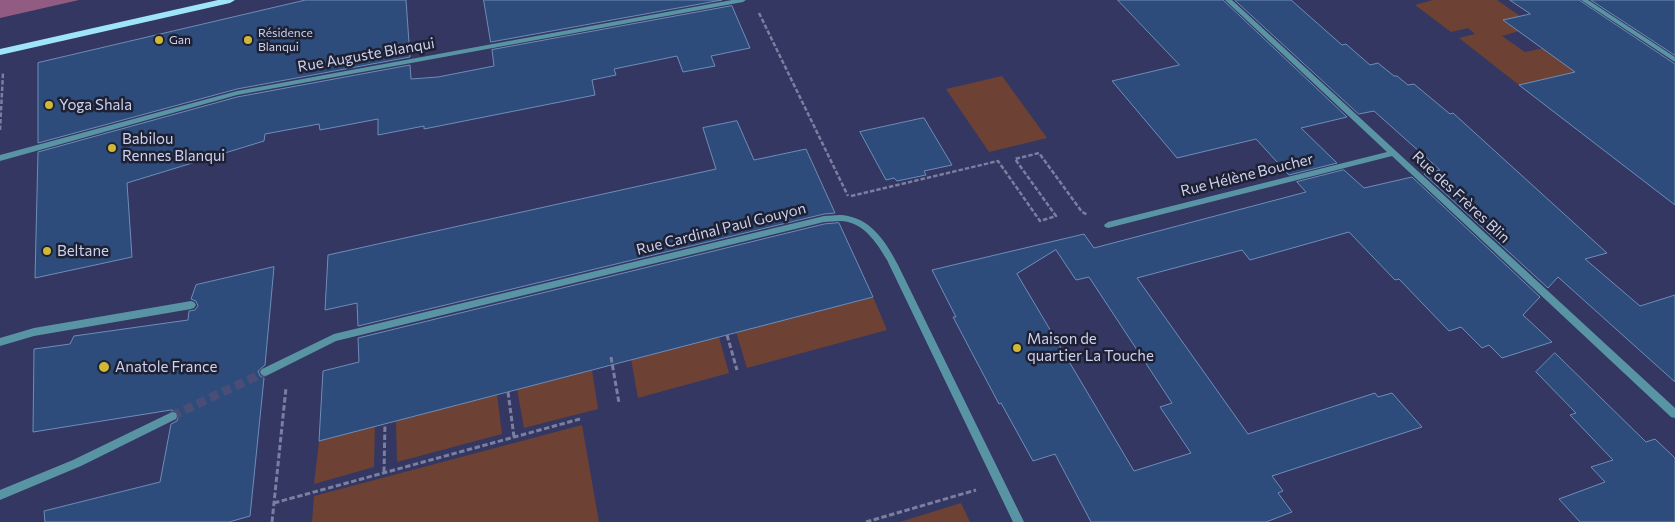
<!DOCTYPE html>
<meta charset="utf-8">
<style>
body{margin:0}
canvas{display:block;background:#333761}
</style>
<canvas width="1675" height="522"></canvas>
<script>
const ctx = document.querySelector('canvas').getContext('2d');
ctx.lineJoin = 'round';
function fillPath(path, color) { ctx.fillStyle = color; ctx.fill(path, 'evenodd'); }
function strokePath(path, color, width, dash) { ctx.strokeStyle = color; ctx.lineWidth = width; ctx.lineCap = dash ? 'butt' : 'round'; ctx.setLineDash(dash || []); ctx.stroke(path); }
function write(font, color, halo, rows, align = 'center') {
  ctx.font = font + ' Commissioner,sans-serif'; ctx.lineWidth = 5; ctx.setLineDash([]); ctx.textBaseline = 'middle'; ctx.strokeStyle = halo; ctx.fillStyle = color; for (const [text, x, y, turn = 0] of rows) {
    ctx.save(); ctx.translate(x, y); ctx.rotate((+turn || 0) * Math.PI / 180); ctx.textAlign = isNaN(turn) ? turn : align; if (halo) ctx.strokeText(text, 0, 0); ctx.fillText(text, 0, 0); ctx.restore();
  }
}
const green = new Path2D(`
 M1433,0H1497L1520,16L1519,31L1502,36L1525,52L1553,46L1595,77L1548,89L1536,81L1519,85L1459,38L1475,34L1468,28L1451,32L1415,5Z
 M1002,76L1047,138L989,152L946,89Z
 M873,297L887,330L747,368L736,332Z
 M719,337L729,373L638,398L631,359Z
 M592,370L598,409L524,428L517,389Z
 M497,394L502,434L397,462L396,421Z
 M582,425L599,522H312L314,496Z
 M375,426L374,467L314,484L319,441Z
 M961,503L970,522H900Z`);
const water = new Path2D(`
 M0,0H79L0,18Z`);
const building = new Path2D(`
 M306,0H406L410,57L237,89L38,143V63Z
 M484,0H722L491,42Z
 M1118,0H1223L1347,117L1301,128L1337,163L1289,175L1256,139L1177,158L1112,81L1179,65Z
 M1235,0H1291L1342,45L1346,44L1370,65L1378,63L1394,76H1397L1408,85L1414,84L1450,114L1453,113L1607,253L1585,259L1640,306L1675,295V382L1558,277L1548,288L1424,174L1440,170L1374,111L1359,114Z
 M1510,0H1579L1675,64V205L1519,85L1575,72L1503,20L1530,14Z
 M1591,0H1675V55Z
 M732,6L750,48L711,56L715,66L683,72L677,56L614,69L616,75L592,80L595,95L424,129V126L378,135V119L320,130L319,124L265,134L264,141L127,183L132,257L35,278L38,152L237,97L410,65L411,79L438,77L494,66L492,50Z
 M924,118L952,165L924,171L926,175L897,181L894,178L886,180L860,132Z
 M737,121L754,160L806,149L835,213L824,214L358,326L357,303L325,310L328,255L716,169L703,128Z
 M1344,170L1364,188L1412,177L1540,297L1523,315L1552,342L1502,358L1489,345L1482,348L1461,327L1449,331L1399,279L1395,280L1349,232L1250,260L1242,250L1137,278L1248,434L1375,393L1378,397L1392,393L1422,427L1272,476L1283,491L1278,493L1292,512L1266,522H1091L1055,454L1033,461L1001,403L999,404L953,317H956L932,270L1084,234L1094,248L1306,192L1297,182ZM1056,250L1076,280L1089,277L1172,403L1160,407L1191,453L1134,471L1017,274Z
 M839,223L873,297L319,441L323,371L359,362L358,338L824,224Z
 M274,267L265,365L258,371L260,376L264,378L250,516L229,522H45L44,511L160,482L171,424L177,421L179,415L176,411L171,410L33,432L34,349L70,344L74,336L188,320L189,311L195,310L198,306L196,301L191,299L196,285Z
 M1555,353L1646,442L1655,439L1675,458V522H1580L1559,499L1605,482L1591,467L1613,460L1570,415L1576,413L1536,372Z`);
const minorTunnel = new Path2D(`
 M172,416L265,372`);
const pathFar1 = new Path2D(`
 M759,13L848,196
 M0,130L3,73
 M851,196L998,161L1040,221L1056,216L1015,159L1039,153L1082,212L1088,215`);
const path = new Path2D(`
 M727,335L737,370
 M611,357L619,403
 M508,392L514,437
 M384,472L385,424
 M274,503L580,419
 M272,522L286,388
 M866,522L976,490`);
const minor = new Path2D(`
 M732,0H746L743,2L237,95L0,161V155L237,91Z
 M1225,0H1232L1675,408V418L1671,417L1392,156L1108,228L1105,227L1104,225L1108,222L1387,152Z
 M1581,0H1588L1675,57V62Z
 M824,216C832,216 840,214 848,216C873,221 887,244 898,265L1024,522H1013L887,260C878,245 866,226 848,222C840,220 832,222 824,222L336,341L268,375L265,376L262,375L260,372L262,369L334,334Z
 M191,301L194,302L196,305L194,308L191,309L34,336L0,346V338L34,328Z
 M172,412L176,413L177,416L176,419L81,466L0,500V490L73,460Z`);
const major = new Path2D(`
 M218,0H235L230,3L0,55V49Z`);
const markers = [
 [159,40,5,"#d0b837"],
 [248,40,5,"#d0b837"],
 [49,105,5,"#d0b837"],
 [112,148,5,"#d0b837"],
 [47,251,5,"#d0b837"],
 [1017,348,5,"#d0b837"],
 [104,367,6,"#d0b837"]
];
const farPoinames = [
 ["Résidence",258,33],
 ["Blanqui",258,47],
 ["Gan",169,40]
];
const streetNames = [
 ["Rue Auguste Blanqui",366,55,-10],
 ["Rue Hélène Boucher",1247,175,-14],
 ["Rue des Frères Blin",1461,197,43],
 ["Rue Cardinal Paul Gouyon",721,229,-14]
];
const poiNames = [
 ["Yoga Shala",59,105],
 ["Babilou",122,139],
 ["Rennes Blanqui",122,156],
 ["Beltane",57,251],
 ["Maison de",1027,339],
 ["quartier La Touche",1027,356],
 ["Anatole France",115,367]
];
fillPath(green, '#6d4133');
fillPath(water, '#925c82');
fillPath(building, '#2d4c7b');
strokePath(building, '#6f8cb7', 1);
strokePath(minorTunnel, '#4a4e76', 9, [9, 5]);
strokePath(pathFar1, '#7a7ea1', 2.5, [4.5, 2]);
strokePath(path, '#7a7ea1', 3, [5.5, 2.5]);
fillPath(minor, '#5994a5');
fillPath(major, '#9fe5fa');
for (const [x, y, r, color] of markers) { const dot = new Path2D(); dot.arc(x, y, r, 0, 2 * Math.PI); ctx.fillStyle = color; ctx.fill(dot); strokePath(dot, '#1e2134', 2); }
write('12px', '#cdd1ec', '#1e2134', farPoinames, 'left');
write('15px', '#cdd1ec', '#1e2134', streetNames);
write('15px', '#cdd1ec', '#1e2134', poiNames, 'left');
</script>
